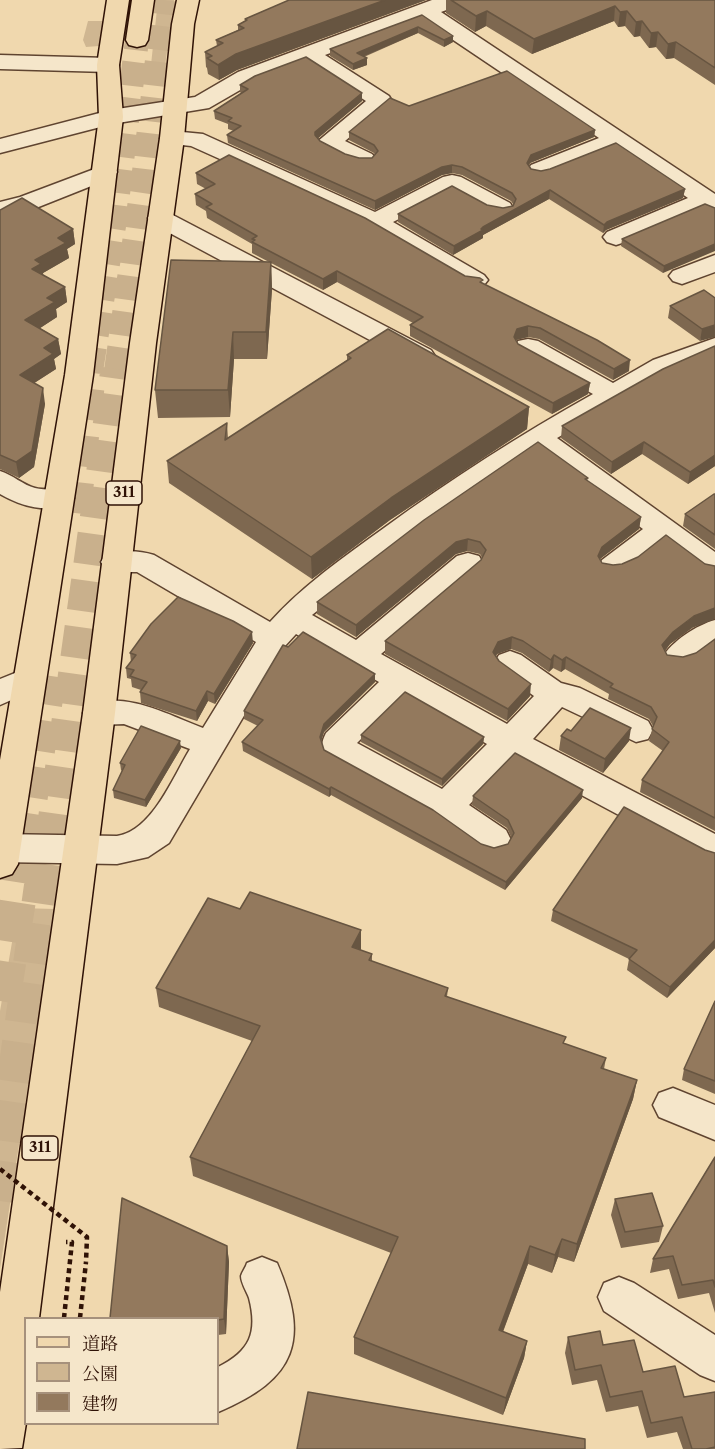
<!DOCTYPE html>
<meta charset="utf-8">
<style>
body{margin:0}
#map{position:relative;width:715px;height:1449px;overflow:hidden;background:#f0d8ae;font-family:"Libre Caslon Text","Noto Serif JP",serif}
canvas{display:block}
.legend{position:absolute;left:24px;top:1317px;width:195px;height:108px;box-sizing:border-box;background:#f5e6ca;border:2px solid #a6917c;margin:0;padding:8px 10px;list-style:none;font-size:18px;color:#2f1206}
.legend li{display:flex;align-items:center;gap:12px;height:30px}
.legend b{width:30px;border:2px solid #a6917c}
</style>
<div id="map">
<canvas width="715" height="1449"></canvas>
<ul class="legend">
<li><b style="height:8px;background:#f0d8ae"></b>道路</li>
<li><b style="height:16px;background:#cfb691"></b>公園</li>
<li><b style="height:16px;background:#93795d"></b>建物</li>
</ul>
</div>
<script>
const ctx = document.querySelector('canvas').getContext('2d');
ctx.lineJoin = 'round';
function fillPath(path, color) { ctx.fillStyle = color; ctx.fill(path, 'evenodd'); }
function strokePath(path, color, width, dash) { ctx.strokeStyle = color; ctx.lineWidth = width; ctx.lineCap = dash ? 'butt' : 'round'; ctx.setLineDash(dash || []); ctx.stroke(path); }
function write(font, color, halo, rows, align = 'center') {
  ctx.font = font + ' "Libre Caslon Text",serif'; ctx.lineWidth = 4.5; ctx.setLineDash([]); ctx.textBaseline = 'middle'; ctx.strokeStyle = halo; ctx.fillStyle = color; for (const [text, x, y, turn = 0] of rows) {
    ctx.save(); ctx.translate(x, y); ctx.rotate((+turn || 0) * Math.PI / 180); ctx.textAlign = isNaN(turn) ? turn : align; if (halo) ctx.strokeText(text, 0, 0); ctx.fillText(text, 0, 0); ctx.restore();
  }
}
const green = new Path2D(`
 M158,0H174L163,81H118L119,74H150Z
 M88,21H105L99,46L86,47L83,40Z
 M18,908L55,909L0,1269V1011Z`);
const majorTunnelFar2 = new Path2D(`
 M91,371L114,226L137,40
 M116,371L144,172L164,0`);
const majorTunnelFar1 = new Path2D(`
 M75,513L91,369
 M25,844L51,676
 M50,844L116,369`);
const majorTunnel = new Path2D(`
 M0,1001L25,843
 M0,1201L50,843`);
const path = new Path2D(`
 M64,1318L72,1242H66
 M80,1318L86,1262`);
const minor = new Path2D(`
 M432,0H463L460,5L441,12L715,194V212L704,209L625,242L616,245L607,242L603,237L607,232L688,198L615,148L549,175L540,177L531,175L528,170L531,165L599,138L422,19L325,55L389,96L392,101L345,141L372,154L376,159L372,164C355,168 336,155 321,147L317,142L366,101L306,62L254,82L209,108L112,124L0,153V139L111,110L195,97L238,72Z
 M0,55L108,58L116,60L119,65L116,70L108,72L0,69Z
 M172,131L203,134L375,212L443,177L452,175L461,177L510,203L513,208L510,213C490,218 469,201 452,192L393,222L484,275L488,280L484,285L475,288L466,285L366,227L309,199L191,146L164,143L160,138L164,133Z
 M105,165L114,167L117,172L114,177L36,208L0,216V202L20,197Z
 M160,211L169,213L431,350L435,356L431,362L421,364L411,362L151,223L148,218L151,213Z
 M715,255V272L682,284L673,281L669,276L673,271Z
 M715,338V355L673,372L557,438L715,552V577L704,574L664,544C645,558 626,581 602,574L598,567L602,560L643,529L537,451C459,503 385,556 312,615L356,640L457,556L468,553L479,556L483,563L479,570L381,654L507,724L534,696L499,671L494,663L499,655L510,651L521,655L561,683L580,688L648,721L653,730L648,739L636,742L562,707L533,739L715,834V864L703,860L514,759L469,805L506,830L511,840L506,850L494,854L482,850L434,816L326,757C321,747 321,743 326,733L379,682L296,634L285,646L169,843L148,857L117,864L0,862V834L117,836C152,831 173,777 190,749L124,724L99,725L87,722L83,713L87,704C128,692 166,714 203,728L256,642L137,572H116L105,569L101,562L105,555C121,550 138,550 154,555L270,622C303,585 344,557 384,528C451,479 520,435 593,394L518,353L515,347L518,341L528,339L538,341L613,383L653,360ZM404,696L487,744L442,789L357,743Z
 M0,471C13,475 23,485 35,488C46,491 58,488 69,491L74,498L69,505C43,512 23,507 0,494Z
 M715,620V647C699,659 687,672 667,666L662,658C672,641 697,625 715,620Z
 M30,667L41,671L46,679L41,687L0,705V679Z
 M673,1088L715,1105V1140L659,1117L653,1105L659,1093Z
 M262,1257L277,1263C310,1340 297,1379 218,1412V1367C250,1351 258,1333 249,1298C247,1292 241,1283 241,1276C242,1272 246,1267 247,1263Z
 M619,1277L634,1283L715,1335V1381L700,1375L604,1311L598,1297L604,1283Z`);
const major = new Path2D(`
 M107,0H129L119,65L123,117L93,375L18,864L12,874L0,878V760L65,375L99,117L97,65Z
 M132,0H154L148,40L145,45L137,47L129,45L126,40Z
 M177,0H199L194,24L184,138L156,343L115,713L39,1318H26V1423L22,1448L0,1449V1292L83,713L130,343L160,138L172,24Z`);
const pathBridge = new Path2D(`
 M0,1169L87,1237L86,1262`);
const wall = new Path2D(`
 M289,0H426L237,70L219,80L208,74L207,68L206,67L205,52L217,46L216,40L238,30V25L245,21V19Z
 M446,0H715V85L674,58L666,59L656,47L649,48L640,36L634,37L625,26L618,27L614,21L532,54L486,26L475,32L446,13Z
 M422,15L453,42L444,47L418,33L364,57L367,65L353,70L330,56V49Z
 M240,85L362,101L318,138L320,141L345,154L359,158H372L375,155L374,153L349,140V132L409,106L595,130L594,137L530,163L529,166L531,169L541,171L685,189L683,198L606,230L603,233L549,199L483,235V238L453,255L398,222V214L487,205L503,208L513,206V204L511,201L462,175L452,173L442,175L375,210L228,143L227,135L234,131L228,129V124L215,119L214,111L241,93L240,92Z
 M196,173L483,283L629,371L613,380L539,339L528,337L516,340L518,344L590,383L588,394L552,414L410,336V325L413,323L337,282L323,290L271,263L272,289L267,359H234L230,417L158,418L155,390L269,262L252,253V244L207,218L206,211L196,205L195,194L206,189L197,184Z
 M715,208L663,273L621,246L622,239Z
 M0,210L73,229L75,244L67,249L69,258L43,273V275L65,287L67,302L56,309L57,317L40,328L58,339L61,354L54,359L56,369L34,383L45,404L34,467L19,478L0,469Z
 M715,298L700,341L668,318L670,306Z
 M715,346V466L688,484L642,454L611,474L561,438L562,426Z
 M347,355L529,407L527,429L390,520L312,579L169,483L167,461L227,423L228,439L347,360Z
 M588,478L587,481L641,517L639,529L600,559L602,563L692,628L670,644L665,651L667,655L683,657L696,653L715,639V831L640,792L642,780L663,751L649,741L653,726L649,719L608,699L609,694L565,669L561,672L553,668L549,672L522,653L511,649L497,654L496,656L499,661L530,696L507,721L385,654V641L481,560L482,558L480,554L467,551L456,554L356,637L317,614V602Z
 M715,494V549L683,526L685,514Z
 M253,643L215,704L208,701L197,721L141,703L140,692L141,690L132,687L131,679L127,678L126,668L131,662L130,653Z
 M288,647L375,682L324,732L321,741L324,750L481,844L494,848L508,844L511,837L507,828L472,805L473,796L582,798L505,890L331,795L329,797L243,751L242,742L258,726L244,719V711Z
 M571,731L629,741L603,773L559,750L561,736Z
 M361,735L484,737L483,744L442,786L361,742Z
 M181,748L146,807L114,798L113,790L122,771L121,770L120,763Z
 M705,850L715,853V948L667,998L627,970L629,959L551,921L553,910Z
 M240,909L372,954V962L448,988L447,997L565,1044L606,1058L604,1069L637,1080L633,1099L574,1262L558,1257L552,1273L528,1264L503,1332L527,1341L524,1358L503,1415L354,1354V1337L391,1253L193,1176L190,1157L252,1041L159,1007L156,988Z
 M715,1001V1094L682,1080L684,1069Z
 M715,1157V1313L709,1293L678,1299L669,1269L650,1273L653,1259Z
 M615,1199L663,1226L659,1242L621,1248L611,1215Z
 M227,1246L229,1262L226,1334L218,1335V1318Z
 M568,1337L603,1345L643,1372L684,1397L715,1392V1449H683L677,1432L647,1438L638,1406L606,1412L597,1380L572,1385L565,1353Z`);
const shadedWall = new Path2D(`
 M385,0H426L237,70L219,80L218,65L236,54Z
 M615,6L614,21L532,54L534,39Z
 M487,11L486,26L475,32L476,16Z
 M627,11L625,26L618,27L620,12Z
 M642,21L640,36L634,37L636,22Z
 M418,27V33L357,59V53Z
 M658,32L656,47L649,48L651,33Z
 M453,36V42L444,47V40Z
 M676,42L674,58L666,59L668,44Z
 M367,58V65L353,70V64Z
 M362,93V101L316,140L315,132Z
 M595,130L594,137L530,163L526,171L527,163L531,155Z
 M452,165V173L442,175L375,210V201L442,167Z
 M685,189L683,198L606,230L603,233L604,225L607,222Z
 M550,190L549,199L483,235V238L453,255L454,246L483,227Z
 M73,229L75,244L67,249L69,258L43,273L44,279L32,269L35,260L58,238Z
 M715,244V251L663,273L664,266Z
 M271,262L272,289L267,359L266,332Z
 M337,271V282L323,290V279Z
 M65,287L67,302L56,309L57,317L28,336L25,320L47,298Z
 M715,325V337L700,341L702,329Z
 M528,326V337L516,340L514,337L517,329Z
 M233,332L234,359L230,417L228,390Z
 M58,339L61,354L54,359L56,369L22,391L20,375L44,348Z
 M630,360L629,371L613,380L614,369Z
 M590,383L588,394L552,414L553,403Z
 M43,388L45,404L34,467L19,478L16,462Z
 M529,407L527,429L390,520L312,579L311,557L391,498Z
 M644,442L642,454L611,474L612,462Z
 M715,455V466L688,484L690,472Z
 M641,517L639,529L600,559L596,568L598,556L602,547Z
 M468,539L467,551L456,554L356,637V625L456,542Z
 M715,608V619L692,628L670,644L660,657L662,645L673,632L694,616Z
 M252,632L253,643L215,704L214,694Z
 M512,637L511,649L497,654L492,664L493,652L498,642Z
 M554,655L553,668L549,672L551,660Z
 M566,657L565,669L561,672L562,660Z
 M375,674V682L324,732L320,745V737L324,724Z
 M531,684L530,696L507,721L508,709Z
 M207,691L208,701L197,721L196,711Z
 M631,728L629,741L603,773L605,759Z
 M484,737L483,744L442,786V779Z
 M180,741L181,748L146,807L145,800Z
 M331,787V795L329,797V789Z
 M583,790L582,798L505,890L506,882Z
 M361,930V950L352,947Z
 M715,940V948L667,998L670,987Z
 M637,1080L633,1099L574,1262L577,1244Z
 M562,1239L558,1257L552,1273L555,1255Z
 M227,1246L229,1262L226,1334L224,1319Z
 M530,1246L528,1264L497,1347L499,1330Z
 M527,1341L524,1358L503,1415L506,1398Z`);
const building = new Path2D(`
 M289,0H385L236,54L218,65L207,58L212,56L205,52L223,43L216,40L244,28L238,25L247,20L245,19Z
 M451,0H715V68L676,42L668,44L658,32L651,33L642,21L636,22L627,11L620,12L615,6L534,39L487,11L476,16Z
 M422,15L453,36L444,40L418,27L357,53L367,58L353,64L330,49Z
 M306,57L362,93L315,132V135L320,141L345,154L359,158H372L378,151L374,145L349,132L390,98L409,106L507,71L595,130L531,155L527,163L531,169L541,171L550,169L616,143L685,189L607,222L604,225L550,190L483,227L481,229L483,230L454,246L398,214L452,186L487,205L503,208L513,206L516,199L512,193L462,167L452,165L442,167L375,201L227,135L241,126L228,121L232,118L214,111L248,89L240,85L255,76Z
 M229,155L365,218L465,276L480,278L483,280L480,282L597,340L630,360L614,369L540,328L528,326L517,329L514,337L518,344L590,383L553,403L410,325L423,317L337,271L323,279L252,242L255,240L252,239L257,236L206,207L212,204L195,194L215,184L196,173Z
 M22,198L73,229L58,238L66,243L35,260L41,264L32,269L65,287L47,298L55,302L25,320L58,339L44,348L53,354L20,375L43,388L32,451L16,462L0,455V210Z
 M705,204L715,208V244L664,266L622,239Z
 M171,260L271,262L266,332H233L228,390H155Z
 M704,290L715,298V325L702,329L670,306Z
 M388,329L529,407L391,498L311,557L167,461L227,423L225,440L351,358L347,355Z
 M715,346V455L690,472L644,442L612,462L562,426L663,369Z
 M538,442L588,478L585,479L641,517L602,547L598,556L602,563L613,565L622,564L638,557L666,535L705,564L715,566V608L694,616L673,632L662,645L667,655L683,657L696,653L715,639V818L642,780L669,742L652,729L657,717L651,707L610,687L613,684L566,657L562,660L554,655L551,660L523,641L512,637L498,642L493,652L499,661L531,684L508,709L385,641L481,560L486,550L480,542L468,539L456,542L356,625L317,602L424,520Z
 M714,494H715V535L685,514Z
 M178,597L233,621L252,632L214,694L207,691L196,711L140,692L147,682L130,676L134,670L126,668L136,655L130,653L151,624Z
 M303,632L375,674L324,724L320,737L324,750L433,810L481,844L494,848L508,844L514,833L508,820L473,796L515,753L583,790L506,882L331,787L329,789L242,742L263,720L244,711L283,645L288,647Z
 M405,692L484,737L442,779L361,735Z
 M590,708L631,728L605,759L561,736L567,729L571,731Z
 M141,726L180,741L145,800L113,790L125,765L120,763Z
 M624,807L705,850L715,853V940L670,987L629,959L637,950L553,910Z
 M250,892L361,930L352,947L372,954L369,960L448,988L445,996L566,1037L563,1043L606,1058L601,1068L637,1080L577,1244L562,1239L555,1255L530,1246L499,1330L527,1341L506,1398L354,1337L398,1237L190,1157L260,1026L156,988L208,898L240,909Z
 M715,1001V1081L684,1069Z
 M715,1157V1287L713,1280L682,1285L673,1256L653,1259Z
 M652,1193L663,1226L625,1232L615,1199Z
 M122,1198L227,1246L224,1319L218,1320V1318H110Z
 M600,1331L603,1345L634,1340L643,1372L675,1366L684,1397L715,1392V1447L706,1449H692L682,1417L651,1423L642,1391L610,1397L601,1365L575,1370L568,1337Z
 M308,1392L585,1439V1449H297Z`);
const shields = [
 [124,493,36],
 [40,1148,36]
];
const shieldNames = [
 ["311",124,493],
 ["311",40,1148]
];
fillPath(green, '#cfb691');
strokePath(majorTunnelFar2, '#c9b08c', 24, [24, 12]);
strokePath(majorTunnelFar1, '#c9b08c', 31, [31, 16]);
strokePath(majorTunnel, '#c9b08c', 40, [40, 20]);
strokePath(minor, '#5f4430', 3);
strokePath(major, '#2f1206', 3);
strokePath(path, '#2f1206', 4.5, [5, 4]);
fillPath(minor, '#f5e6ca');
fillPath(major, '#f0d8ae');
strokePath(pathBridge, '#2f1206', 4.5, [5, 4]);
fillPath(wall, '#7e6850');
fillPath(shadedWall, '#675541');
fillPath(building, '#93795d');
strokePath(building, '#675541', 1.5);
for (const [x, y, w] of shields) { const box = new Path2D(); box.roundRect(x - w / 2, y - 12, w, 24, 4.5); ctx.fillStyle = '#f5e6ca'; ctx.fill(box); strokePath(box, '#2f1206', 1.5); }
write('bold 15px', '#2f1206', null, shieldNames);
</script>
